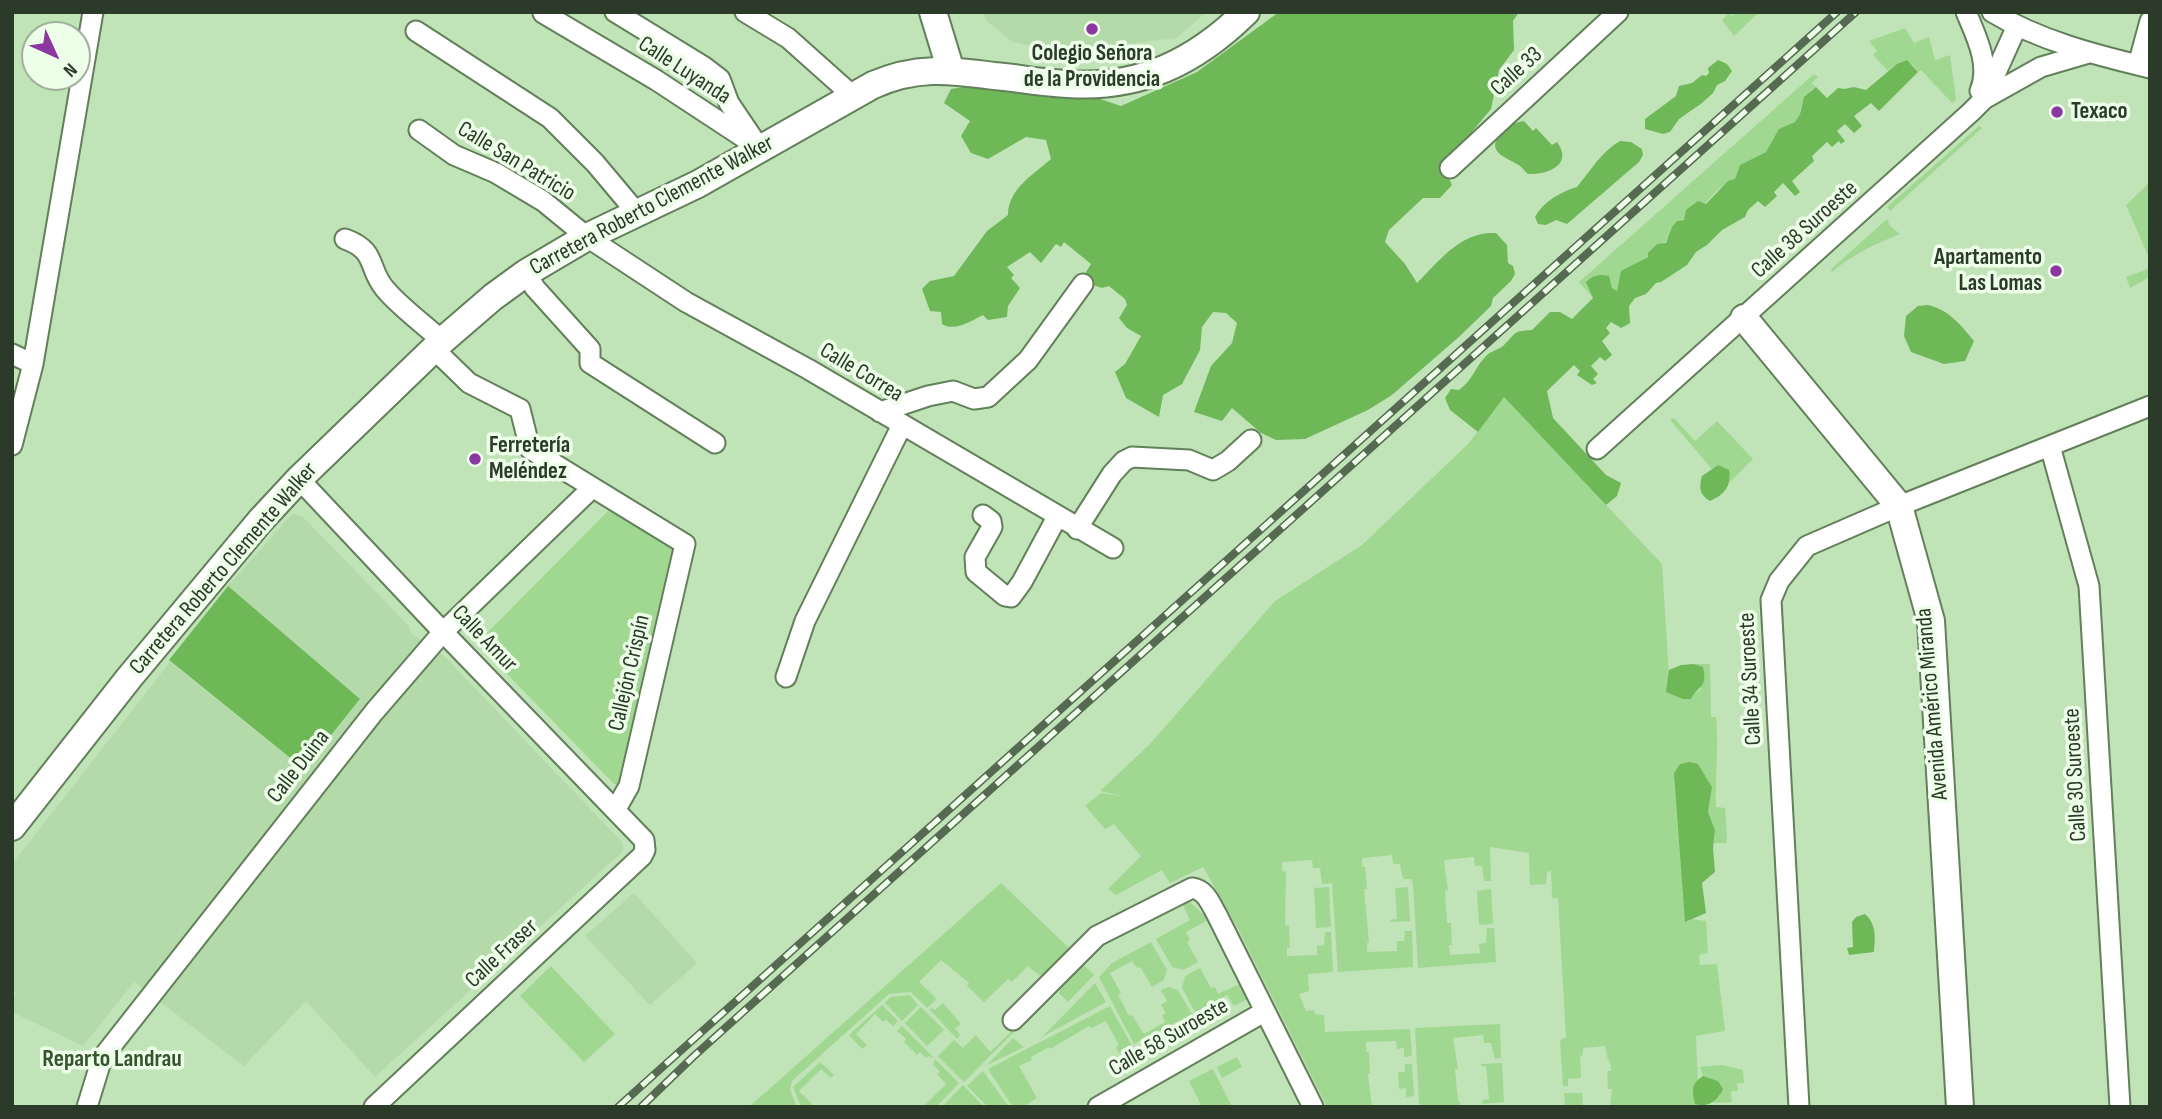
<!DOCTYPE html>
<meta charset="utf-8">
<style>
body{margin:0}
#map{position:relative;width:2162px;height:1119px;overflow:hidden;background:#c1e3b8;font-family:"Sofia Sans Condensed",sans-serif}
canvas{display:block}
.frame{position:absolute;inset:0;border:14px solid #2c3a29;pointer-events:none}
.north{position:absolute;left:21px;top:21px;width:70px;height:70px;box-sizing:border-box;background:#edffe8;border:2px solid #a0b09c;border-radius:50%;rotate:135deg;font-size:19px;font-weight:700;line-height:28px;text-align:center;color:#2c3a29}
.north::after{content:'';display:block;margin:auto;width:24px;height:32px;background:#8d37a3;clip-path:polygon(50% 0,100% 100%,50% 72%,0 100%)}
</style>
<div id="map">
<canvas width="2162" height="1119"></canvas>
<div class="frame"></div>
<div class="north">N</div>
</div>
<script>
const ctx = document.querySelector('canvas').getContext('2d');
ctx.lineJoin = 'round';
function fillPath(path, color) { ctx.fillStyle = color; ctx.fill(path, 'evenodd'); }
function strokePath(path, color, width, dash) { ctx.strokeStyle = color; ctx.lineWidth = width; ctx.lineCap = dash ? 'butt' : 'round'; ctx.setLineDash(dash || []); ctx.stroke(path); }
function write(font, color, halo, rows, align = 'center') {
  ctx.font = font + ' "Sofia Sans Condensed",sans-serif'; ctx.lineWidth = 7; ctx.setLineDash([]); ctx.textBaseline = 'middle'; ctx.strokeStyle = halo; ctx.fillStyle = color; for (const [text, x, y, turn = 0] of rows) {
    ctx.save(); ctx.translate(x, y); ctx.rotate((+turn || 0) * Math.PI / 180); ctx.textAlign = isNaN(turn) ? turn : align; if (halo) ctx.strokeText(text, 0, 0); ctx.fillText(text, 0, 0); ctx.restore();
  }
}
const built = new Path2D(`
 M983,12H1207L1176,38L1065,52L1012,42L986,20Z
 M292,514L302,516L409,626L411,634L433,646L450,662L622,842L623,851L375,1077L306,1001L244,1066L134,982L83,1046L12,1012V1001L16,993L12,991V864L170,662L304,769L360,700L228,586Z
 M634,893L697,963L650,1005L585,936Z`);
const green = new Path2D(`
 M1736,12H1759L1734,36L1722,20L1729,13L1731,16Z
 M1905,28L1914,43L1929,37L1935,60L1950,55L1956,100L1952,103L1921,70L1918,72L1913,65L1897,64L1888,71L1873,55L1877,51L1869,41Z
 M1814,74L1818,77L1812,83L1816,87L1811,90L1801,106L1800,114L1795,122L1787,128L1766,152L1740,165L1735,179C1730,182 1724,185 1720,188C1706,200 1697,218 1677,221C1671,229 1670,238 1663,244C1644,263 1623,264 1617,292L1612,288L1608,276C1598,274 1594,275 1587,282L1593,298L1579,282Z
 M1979,126L1982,128L1890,211L1887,207Z
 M2150,182V260L2126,205Z
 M1887,219L1890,226L1900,234C1875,244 1853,254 1832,272L1831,269Z
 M2150,268V277L2130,288L2126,277Z
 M1504,397L1662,564L1670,693L1694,694L1701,689L1703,668L1694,664H1710L1711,717H1716C1719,747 1715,777 1716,807L1725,808L1727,839L1726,843H1714L1715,830L1708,812L1712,787L1698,764L1686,922L1692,919L1706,921L1708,953L1699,955L1700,965L1717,964L1725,1031L1696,1036L1699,1107H1610L1612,1089H1608L1607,1071H1611L1610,1061L1608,1060L1605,1046L1583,1048V1055L1580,1056L1581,1078L1568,1079V1086H1563L1560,1040L1566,1037L1558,898H1552L1551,871L1547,872L1546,884L1530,885L1529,853L1490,847L1491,881H1484L1482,866H1475L1474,857L1444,860L1448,890L1445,891L1447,923H1451L1452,945H1449L1450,955L1480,953L1479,944L1486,943L1487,928H1494L1496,962L1418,968L1413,884L1411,879H1403L1400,864H1393L1392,855L1362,858V867H1365L1367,889H1364L1369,942L1367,943V952L1397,951V941H1404L1405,931H1412L1413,967L1338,972L1332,883L1322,884L1320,868H1313L1312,860L1282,862V871L1286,872L1285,925L1289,926L1290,948H1287V956L1317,955V946L1324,945L1325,932H1331L1333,972L1308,974L1309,991L1299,994L1306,1011L1314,1010L1315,1014L1324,1015L1325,1032L1410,1029L1412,1056L1404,1057V1048L1397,1049L1396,1041L1366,1042V1052H1369L1370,1073L1368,1074L1372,1107H1327L1236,925L1203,867L1170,883L1162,870L1116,895L1108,889L1141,856L1114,824L1105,829L1085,806L1101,793L1125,797L1100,791L1150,744L1275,601L1362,545L1468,444Z
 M1674,418L1695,441L1717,421L1753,459L1729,483L1730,477L1718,465L1712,469L1670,420Z
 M615,504L681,546L621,784H614L477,643Z
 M1001,883L1069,948L1043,975H1039L1028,966L1012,982L1008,979L984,1002L967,986L969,983L941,960L919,982L935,997L936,1000L927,1008L911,992L889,994L792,1081L790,1090L797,1107H749Z
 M1329,887L1331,927L1316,928L1314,888Z
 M1408,887L1410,921L1391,922L1390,920L1397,919L1395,888Z
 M1491,889L1493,924L1479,925L1477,891Z
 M1188,900L1213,924L1220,937L1218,939L1208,920L1186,932L1190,940L1187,942L1198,962L1183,970L1172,967L1156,939L1190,920L1181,901Z
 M1151,942L1167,970L1164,980L1152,987L1140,967L1137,968L1132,961L1110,973L1121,993L1118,995L1129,1016L1132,1015L1144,1034L1165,1022L1162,1015L1166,1013L1161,1005L1167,1001L1161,990L1168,987L1178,990L1192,1014L1134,1044L1099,977L1112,963Z
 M551,966L615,1034L584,1062L520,996Z
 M1085,966L1094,975L1068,1002L1059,993L1060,988L1081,967Z
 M1200,968L1211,988L1215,987L1218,994L1242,983L1250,998L1234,1006L1227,995L1195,1012L1182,988L1185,976Z
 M1095,983L1106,1002L1042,1037Z
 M910,995L918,1005L902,1021L885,1003L890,997Z
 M943,1003L961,1024L955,1028L960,1035L957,1039L930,1010L932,1008L935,1010Z
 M882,1005L898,1021L893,1026L886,1020L883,1022L875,1014L856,1034L867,1045L862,1049L849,1035Z
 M1110,1006L1132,1046L1119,1053L1116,1047L1119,1045L1106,1021L1091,1028L1089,1026L1050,1049L1049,1047L1031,1057L1032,1060L1019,1066L1037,1098L1023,1107H1013L988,1069Z
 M921,1007L944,1030L927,1046L905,1023Z
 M1007,1016L1019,1027L964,1082L938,1056L954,1040L963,1048L976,1035L990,1052L1012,1031L1002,1020Z
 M1500,1024L1501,1058L1495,1059L1491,1043H1484L1483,1035L1453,1038L1458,1069H1455L1458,1101H1460L1461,1107H1422L1419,1103L1415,1028Z
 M902,1026L933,1057L932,1058L929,1056L926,1058L920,1052L917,1055L904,1042L906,1039L897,1031Z
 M1013,1038L1024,1047L987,1065Z
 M1237,1057L1242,1067L1222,1078L1217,1067Z
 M935,1059L959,1083L936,1107H926L925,1105L946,1084L937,1074L940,1071L933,1065Z
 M820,1062L834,1075L831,1078L821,1069L799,1091L815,1107H801L793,1087Z
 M1502,1063L1504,1102L1483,1104L1482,1100L1489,1099L1486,1066H1481V1064Z
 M1405,1064H1412L1414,1096L1406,1097V1088L1399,1089L1398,1072H1405Z
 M1722,1065L1743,1070L1744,1083H1737L1738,1091H1731L1732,1102L1713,1103L1720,1096L1718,1081L1703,1076L1700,1067Z
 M1213,1069L1232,1107H1202L1189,1081Z
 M983,1071L1009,1107H988L967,1086Z
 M963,1085L984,1107H963L960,1104L954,1107L951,1104L948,1107H942Z
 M1564,1093H1582L1583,1107H1565Z`);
const forest = new Path2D(`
 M1279,12H1519L1513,21L1514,50L1499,70L1491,109L1461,145L1447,174L1452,185L1440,198H1423L1389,230L1385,242L1405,264L1417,283C1439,261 1461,231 1496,233L1507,245L1508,263L1513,266L1515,274L1511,281L1493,298L1491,306L1460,336L1392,395L1368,410L1305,439L1276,440L1261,433L1232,408L1222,421L1194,412L1211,366L1232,343L1237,323L1226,313L1213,312L1202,327L1200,350L1182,384L1163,395L1159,417L1126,398L1115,372L1125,364L1141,336L1127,328L1119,318L1127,305L1125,299L1109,286L1102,288L1087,283L1086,272L1091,264L1064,242L1061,247L1056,244L1041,263L1030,252L1007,267L1014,275L1011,278L1020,288L1008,306L1007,317L988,320L983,315C971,321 955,332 942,324L941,312L930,311L922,289L930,281L954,276L987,231L1008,215C1008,189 1034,174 1051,159L1046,140L1026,137L988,159L971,153L961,136L970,121L944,103L951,89L983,84L1043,96L1085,84L1100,99L1121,106L1197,72Z
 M1718,60L1727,64L1732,71L1725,81L1717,85L1713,93L1702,103L1679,119L1670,132L1663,134L1645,129V119L1676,96L1679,86L1692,83L1702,75L1706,76L1709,73L1708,68Z
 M1907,60L1918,72L1879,111L1871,103L1854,116L1862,126L1854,133L1845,124L1837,131L1845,141L1841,144L1839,141L1832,147L1827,142L1812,156L1814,161L1792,181L1800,192L1795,196L1783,183L1774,192L1777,196L1765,207L1758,201L1748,210L1745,217L1722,230L1707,245L1696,252L1687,265L1661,282L1656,283L1646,294L1635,298L1629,306L1630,323L1621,328L1611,322L1606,328L1610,333L1602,341L1612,355L1605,361L1600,357L1591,366L1598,374L1593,379L1597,383L1592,385L1577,375L1580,371L1574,365L1547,391L1553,418L1606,475L1621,483L1617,496L1606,505L1504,397L1478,432L1450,410L1445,398L1451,389L1459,390C1473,380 1475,367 1486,356C1492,350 1499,350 1504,345C1517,332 1513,331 1532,330L1550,312H1560L1572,319L1593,298L1586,282C1594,275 1598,274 1609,276L1612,288L1617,291L1621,271L1648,257V253L1657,244L1666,243L1672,227L1677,221L1684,220L1686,210L1698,201L1706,204L1728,181L1735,179L1740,165L1766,152L1779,129L1795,122L1800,114L1804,97L1816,87L1827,98L1838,88L1844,89L1854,87L1866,90L1897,64Z
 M1524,121L1533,131L1536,128L1552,145L1557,142C1574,165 1547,175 1528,174C1525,172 1523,168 1520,166C1511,159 1484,153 1500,135C1507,126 1513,123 1524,121Z
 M1620,141L1631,142L1642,149L1643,155L1639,162L1567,224L1556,220L1546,225L1538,224L1535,217C1543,202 1560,192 1577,187C1591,170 1601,152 1620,141Z
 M1928,305C1949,310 1961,325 1974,341L1965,361L1944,364L1911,352L1904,336L1906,316L1918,306Z
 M1718,465L1729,470C1732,486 1724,495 1710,501C1699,495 1699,487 1702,476Z
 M228,586L360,699L304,769L169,660Z
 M1694,664L1703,667C1708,689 1698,685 1691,699H1683L1666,692L1669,670L1681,665Z
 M1689,762L1698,764L1712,787L1708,812L1715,830L1713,848L1715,872L1702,883L1706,913L1685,922L1674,773L1680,764Z
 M1865,914C1877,925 1875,937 1874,952L1849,955L1847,948L1853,947L1852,922L1856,917Z
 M1703,1076L1718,1081L1723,1089C1718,1101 1708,1108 1695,1104C1692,1089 1691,1084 1703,1076Z`);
const street = new Path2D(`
 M615,12L703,66L720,79L729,103L754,140
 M745,12L788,38L853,96
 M1966,12C1976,36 1991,65 1980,91
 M1992,12C2040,41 2096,55 2150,68
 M543,13L656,80L761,149
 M416,31L550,118L595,163L637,213
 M2138,65L2150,21
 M1984,99L2041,67L2089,53
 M419,130L454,155L496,173L543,201L587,237L686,302L808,369L1113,548
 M1450,168L1618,12
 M345,239C378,251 367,268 385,289C401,308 424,324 442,341
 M526,273L535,288L590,349V363L715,443
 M434,349L469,383L520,409L530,449L685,544L629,786L616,809
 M12,354L33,364
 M880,412L928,396L953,391L974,399L988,397L1028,360L1083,284
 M12,445L33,364L93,12
 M2050,446L2089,586L2120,1107
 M1597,449L1971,112L1984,99L2017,26
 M299,479L443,632L644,840L645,850L642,856L374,1107
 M983,515L991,521L992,527L975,557L976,572L1005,596L1011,597L1022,582L1057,517
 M1077,529L1112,474L1124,461L1132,457L1189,460L1213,470L1228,461L1251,440
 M786,677L805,621L902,425
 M1013,1020L1097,936L1192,888C1206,890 1210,903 1217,915L1313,1107
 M87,1107L102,1058L374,712L443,632L592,488
 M1098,1107L1264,1012
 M1799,1107L1771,600L1779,581L1807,546L1899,506L2150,406`);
const secondary = new Path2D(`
 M933,12L951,71
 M1744,318L1899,506L1931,621L1960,1107
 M12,827L129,678L260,521L299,479L442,341L493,297L526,273L587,237L698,184L873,85C916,66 948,70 994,76C1018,78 1043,83 1068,84C1140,89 1195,62 1246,12`);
const rail = new Path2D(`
 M618,1107L1837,12
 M641,1107L694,1056L1856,12`);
const markers = [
 [1092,29,7,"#8d37a3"],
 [2057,112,7,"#8d37a3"],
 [2056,271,7,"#8d37a3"],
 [475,459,7,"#8d37a3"]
];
const poiNames = [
 ["Colegio Señora",1092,54,"center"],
 ["de la Providencia",1092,80,"center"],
 ["Texaco",2071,112],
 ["Apartamento",2042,258,"right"],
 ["Las Lomas",2042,284,"right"],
 ["Ferretería",489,446],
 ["Meléndez",489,472]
];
const streetNames = [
 ["Calle Luyanda",684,71,33],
 ["Calle 33",1517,72,-42],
 ["Calle San Patricio",516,162,31],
 ["Carretera Roberto Clemente Walker",652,206,-28],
 ["Calle 38 Suroeste",1805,230,-42],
 ["Calle Correa",861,373,31],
 ["Carretera Roberto Clemente Walker",224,569,-49],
 ["Calle Amur",484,639,46],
 ["Callejón Crispín",630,673,-77],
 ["Calle 34 Suroeste",1751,679,-93],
 ["Avenida Américo Miranda",1933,704,-95],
 ["Calle Duina",299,767,-52],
 ["Calle 30 Suroeste",2076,775,-93],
 ["Calle Fraser",502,954,-43],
 ["Calle 58 Suroeste",1169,1038,-30]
];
const neighbourhoodNames = [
 ["Reparto Landrau",112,1060]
];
fillPath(built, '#b3daa8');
fillPath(green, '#a1d891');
fillPath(forest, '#6eb858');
strokePath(street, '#628059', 23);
strokePath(secondary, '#628059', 30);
strokePath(street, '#fff', 19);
strokePath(secondary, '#fff', 26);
strokePath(rail, '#566a51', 8);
strokePath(rail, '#edffe8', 5, [16]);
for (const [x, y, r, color] of markers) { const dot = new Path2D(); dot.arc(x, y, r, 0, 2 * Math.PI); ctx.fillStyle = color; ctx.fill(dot); strokePath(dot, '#edffe8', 2.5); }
write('bold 23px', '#2c3a29', '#edffe8', poiNames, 'left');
write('23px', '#2c3a29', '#edffe8', streetNames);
write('bold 24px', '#37542f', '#edffe8', neighbourhoodNames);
</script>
